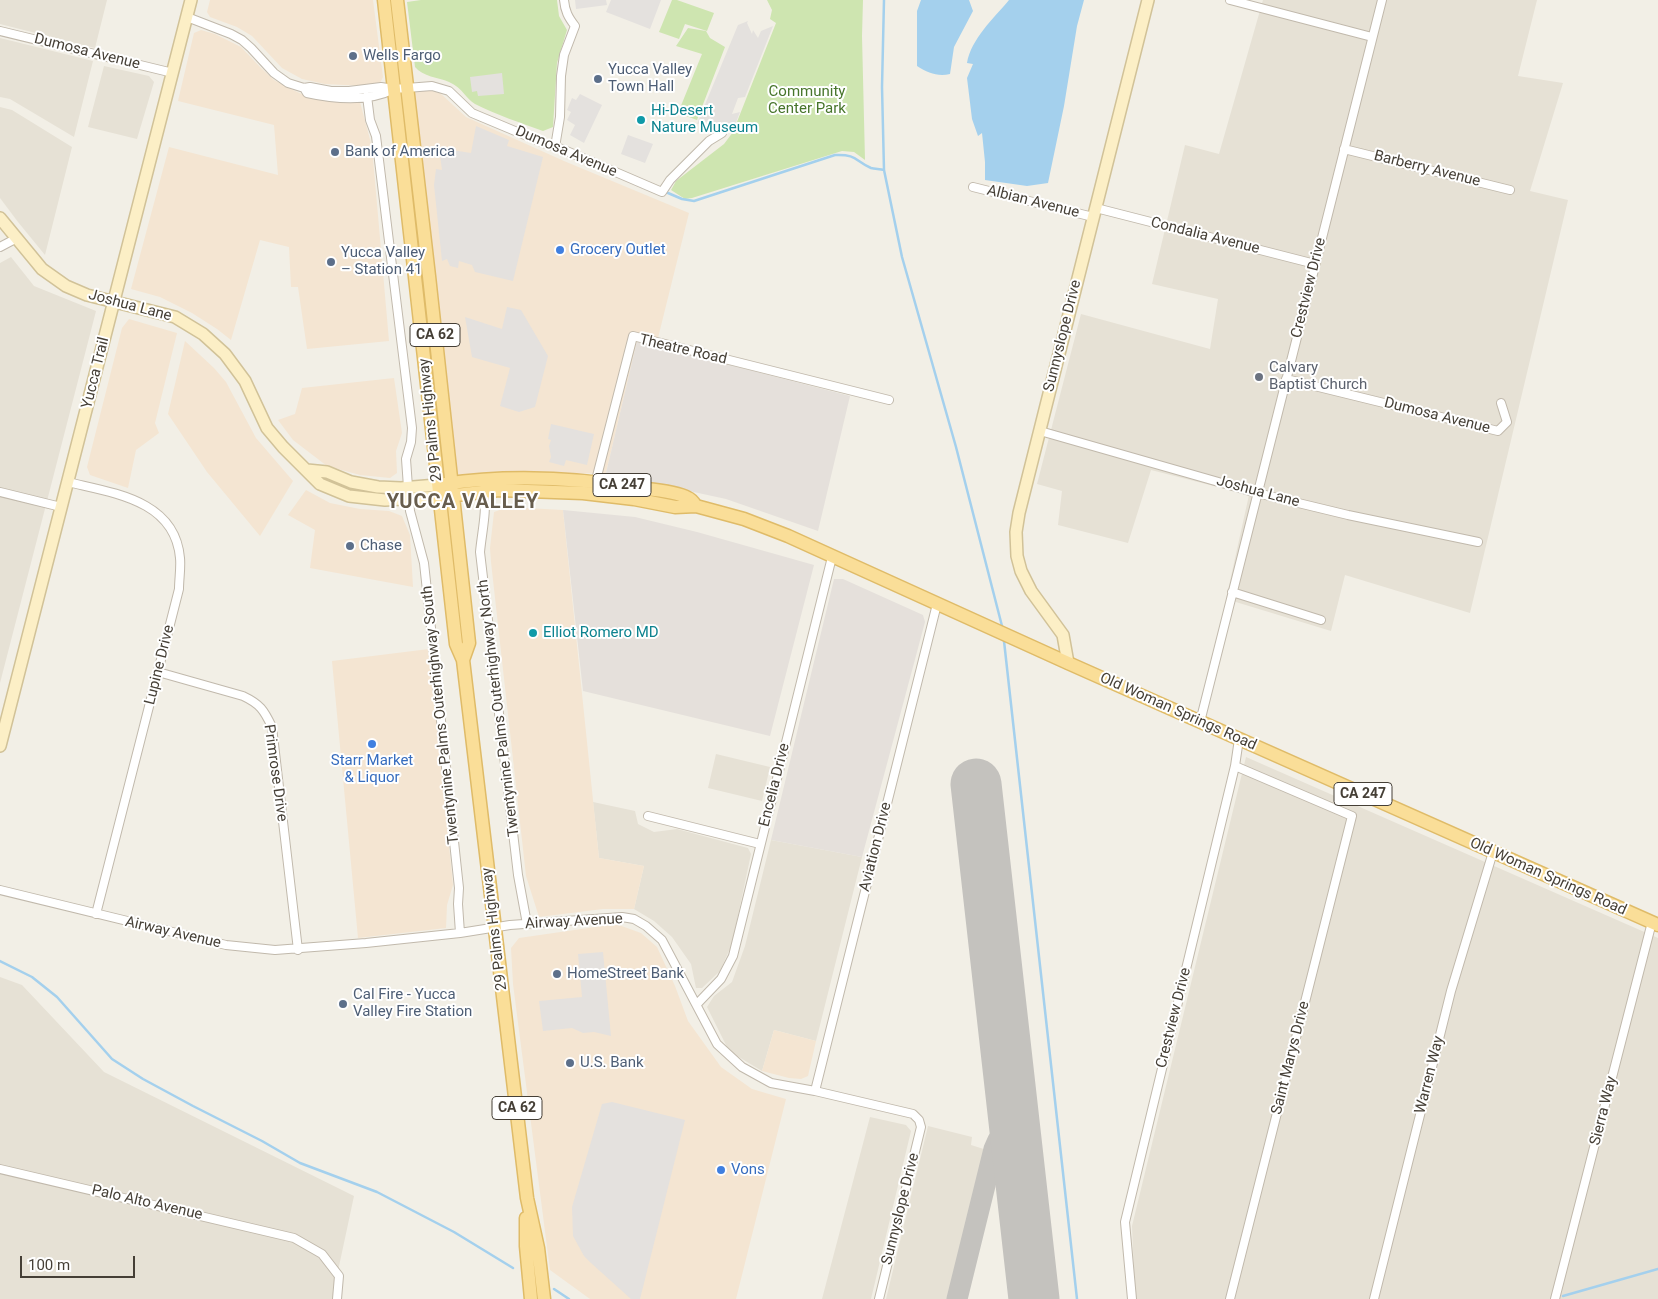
<!DOCTYPE html>
<meta charset="utf-8">
<style>
body{margin:0}
#map{position:relative;width:1658px;height:1299px;overflow:hidden;background:#f2efe6;font-family:Roboto,sans-serif}
canvas{display:block}
.scale{position:absolute;left:20px;top:1256px;width:115px;height:22px;box-sizing:border-box;border:2px solid #453f36;border-top:0;padding-left:6px;font-size:15px;line-height:18px;white-space:nowrap;color:#453f36;-webkit-text-stroke:4px #fff;paint-order:stroke}
</style>
<div id="map">
<canvas width="1658" height="1299"></canvas>
<div class="scale">100 m</div>
</div>
<script>
const ctx = document.querySelector('canvas').getContext('2d');
ctx.lineJoin = 'round';
function fillPath(path, color) { ctx.fillStyle = color; ctx.fill(path, 'evenodd'); }
function strokePath(path, color, width, dash) { ctx.strokeStyle = color; ctx.lineWidth = width; ctx.lineCap = dash ? 'butt' : 'round'; ctx.setLineDash(dash || []); ctx.stroke(path); }
function write(font, color, halo, rows, align = 'center') {
  ctx.font = font + ' Roboto,sans-serif'; ctx.lineWidth = 4; ctx.setLineDash([]); ctx.textBaseline = 'middle'; ctx.strokeStyle = halo; ctx.fillStyle = color; for (const [text, x, y, turn = 0] of rows) {
    ctx.save(); ctx.translate(x, y); ctx.rotate((+turn || 0) * Math.PI / 180); ctx.textAlign = isNaN(turn) ? turn : align; if (halo) ctx.strokeText(text, 0, 0); ctx.fillText(text, 0, 0); ctx.restore();
  }
}
const residential = new Path2D(`
 M0,0H107L95,48L0,24Z
 M1263,0H1537L1518,76L1563,83L1530,191L1568,200L1470,613L1345,575L1331,631L1226,599L1249,495L1151,470L1128,543L1058,525L1062,491L1037,484L1081,314L1210,349L1218,299L1152,284L1185,145L1219,154Z
 M0,38L93,61L74,137L10,99L0,97Z
 M104,66L149,76L154,82L137,139L88,127Z
 M0,107L12,110L72,147L45,255L18,222L0,198Z
 M11,257L34,286L96,311L0,683V263Z
 M716,754L770,767L762,801L708,788Z
 M1246,757L1658,938V1299H1135L1132,1226Z
 M593,802L635,811L638,824L654,832L677,829L748,848L751,854L732,944L720,971L702,988H696L691,964L672,937L654,921L634,909L644,866L599,858Z
 M771,840L862,857L816,1041L774,1030L762,1071L729,1051L707,1007L714,996L732,982L745,946Z
 M0,977L22,985L104,1072L354,1196L332,1299H0Z
 M870,1117L906,1125L911,1131L871,1299H822Z
 M928,1126L972,1137L971,1145L990,1151L952,1299H886Z`);
const commercial = new Path2D(`
 M210,0H373L383,77L380,83L364,86L325,84L302,79L282,68L252,36L237,27L210,17L207,12Z
 M201,30L215,34L241,47L261,68L274,80L291,89L306,96L360,102L372,147L389,341L307,349L298,287H291L289,247L260,240L231,340L217,329L192,313L160,297L131,289L169,147L278,175L274,125L178,101L194,33Z
 M429,90L440,93L466,117L564,161L689,213L656,346L637,342L606,473L455,476L409,92Z
 M129,319L177,333L155,423L159,433L136,450L128,488L90,475L87,467L122,328Z
 M185,341L214,368L226,382L256,438L293,481L260,536L207,472L168,414Z
 M394,378L402,433L396,451L397,473L390,478L360,475L327,466L293,440L278,420L295,414L302,388Z
 M306,490L330,503L360,509L389,511L402,516L410,535L413,587L310,568L315,530L288,515Z
 M508,507L563,510L599,858L644,866L634,909H603L539,917L526,876L491,562L490,548L494,512Z
 M429,649L453,885L447,905L446,928L358,938L332,661Z
 M616,924L641,933L657,947L675,986L688,1021L721,1067L752,1089L786,1099L736,1299H590L550,1270L513,984L511,948L519,938Z
 M774,1030L816,1041L808,1076L801,1079L789,1078L762,1071Z`);
const industrial = new Path2D(`
 M637,341L850,396L818,531L726,499L606,473Z
 M563,510L635,517L697,532L814,565L770,736L583,691Z
 M834,579H843L923,615L925,622L862,857L771,840Z`);
const green = new Path2D(`
 M421,0H557L559,16L567,30L557,63L553,127L543,131C521,123 497,115 475,104C466,99 463,88 449,82C438,77 423,77 415,67L407,2Z
 M672,0H677L714,13L707,31L685,24L679,39L659,32Z
 M767,0H863L862,36L865,160L854,152L842,151L692,198L685,199L671,190L676,181L724,144L733,132L776,23L770,19L772,10Z
 M688,28L706,31L710,38L725,47L697,120L678,113L702,54L676,46Z`);
const parking = new Path2D(`
 M575,0H606L607,5L576,9Z
 M611,0H661L650,29L606,12Z
 M748,21L747,23L752,34L753,30L758,38L761,31L773,26L745,97L738,98L732,114L740,112L733,130L722,133L718,123L715,127L710,117L709,121L697,124L738,25Z
 M502,73L504,94L478,96L477,91L472,92L470,77Z
 M580,94L602,105L584,143L570,135L575,125L567,120L571,112L567,110L572,98L576,100Z
 M476,126L509,140L507,146L543,157L513,281L475,272L472,265L459,261L458,268L450,266L447,259L442,261L434,185L436,169L442,170L439,148L471,153Z
 M628,135L653,144L645,163L621,154Z
 M507,307L521,310L548,356L535,407L519,412L500,406L510,368L472,357L465,317L502,329Z
 M551,424L594,434L587,465L566,460L564,466L549,462L551,457L549,446L551,440L548,439Z
 M603,952L611,1036L594,1032L583,1033L572,1028L543,1031L539,1001L582,997L578,954Z
 M612,1102L685,1120L640,1299H631L591,1263L584,1256L573,1236L572,1207L602,1104Z`);
const water = new Path2D(`
 M921,0H969L973,11L954,47L950,74C938,77 928,73 917,66V11Z
 M1009,0H1084L1077,26L1064,106L1048,183L1027,186L985,180V162L982,133L978,136L972,119L967,78L973,64L967,63C971,39 994,18 1009,0Z`);
const stream = new Path2D(`
 M884,0L882,87L884,170L902,257L956,447L1002,626
 M668,193L682,199L694,201L835,155C857,154 855,161 871,168C875,169 880,169 884,170
 M1004,641L1077,1299
 M0,961L32,977L57,997L112,1059L143,1079L193,1106L262,1141L300,1163L377,1192L454,1232L513,1268
 M554,1289L569,1299
 M1563,1296L1658,1269`);
const taxiway = new Path2D(`
 M957,1299L994,1149L998,1140L1003,1133L1014,1131`);
const runway = new Path2D(`
 M976,784L1034,1299`);
const street = new Path2D(`
 M1230,0L1372,37
 M187,17L231,34L242,40L251,48L274,73L288,83L304,88L310,87L331,91H349L381,87L394,89L432,86L449,91L472,113L546,144L562,149L662,192L670,180L709,141L722,133
 M0,31L173,73
 M304,88L307,93C334,99 369,102 394,89
 M367,96L370,120L376,136L412,428L411,442L406,459L408,487
 M555,147L560,117L561,76L564,55L575,26C568,17 565,11 564,0
 M1344,149L1510,190
 M973,187L1093,217
 M1096,208L1315,264
 M0,247L17,238
 M1286,379L1498,431L1507,422L1501,403
 M1040,431L1257,493L1348,515L1478,542
 M68,482C113,493 175,500 180,558C181,568 179,579 179,589L96,914
 M595,484L633,336L889,400
 M484,491C487,512 482,531 480,552L518,875L527,924
 M0,492L61,507
 M409,499L410,511L424,563L459,888L458,904L460,933
 M1232,592L1321,620
 M158,672L243,696C260,704 264,710 272,727L298,950
 M1200,722L1382,0
 M648,816L760,844
 M0,890L226,945L275,950L366,943L460,933L510,925L622,917L634,919L646,926L662,940L717,1044L742,1067L771,1083L815,1091L913,1114L919,1120L921,1127L879,1299
 M697,1004L721,979L733,956L832,557
 M815,1091L937,604
 M0,1169L294,1238L322,1254L339,1276L337,1299
 M1132,1299L1125,1222L1235,766L1239,739
 M1230,1299L1352,816L1235,766
 M1374,1299L1451,991L1493,852
 M1555,1299L1652,922`);
const secondary = new Path2D(`
 M0,218L42,269L66,286L87,295L175,317L203,334L225,354L245,381L267,428L283,447L320,484L349,496L385,500L439,497
 M307,470L327,472L351,482L378,487L401,488L437,485
 M1068,663L1063,635L1031,591L1021,571L1017,556L1016,532L1019,513L1148,0
 M0,746L191,0`);
const primary = new Path2D(`
 M384,0L456,644L463,660L527,1198L538,1248L544,1299
 M397,0L429,276L469,643L463,660
 M444,484C510,474 580,478 646,489C657,490 679,493 688,498C691,499 694,503 696,506
 M439,497L499,490L583,493L634,499L675,507L696,506L744,519L788,536L1068,663L1658,925
 M526,1218V1246L531,1299`);
const markers = [
 [353,56,5,"#5c6f8a"],
 [598,79,5,"#5c6f8a"],
 [641,120,5,"#0f9aa8"],
 [335,152,5,"#5c6f8a"],
 [560,250,5,"#3f7fe0"],
 [331,262,5,"#5c6f8a"],
 [1259,377,5,"#6b7280"],
 [350,546,5,"#5c6f8a"],
 [533,633,5,"#0f9aa8"],
 [372,744,5,"#3f7fe0"],
 [557,974,5,"#5c6f8a"],
 [343,1004,5,"#5c6f8a"],
 [570,1063,5,"#5c6f8a"],
 [721,1170,5,"#3f7fe0"]
];
const shields = [
 [435,335,50],
 [622,485,58],
 [1363,794,58],
 [517,1108,50]
];
const shieldNames = [
 ["CA 62",435,335],
 ["CA 247",622,485],
 ["CA 247",1363,794],
 ["CA 62",517,1108]
];
const streetNames = [
 ["Dumosa Avenue",87,52,14],
 ["Dumosa Avenue",566,152,23],
 ["Barberry Avenue",1427,169,14],
 ["Albian Avenue",1033,202,14],
 ["Condalia Avenue",1205,236,14],
 ["Crestview Drive",1309,288,-76],
 ["Joshua Lane",130,306,15],
 ["Sunnyslope Drive",1063,336,-76],
 ["Theatre Road",683,350,13],
 ["Yucca Trail",96,373,-76],
 ["Dumosa Avenue",1437,416,14],
 ["29 Palms Highway",431,420,-96],
 ["Joshua Lane",1258,492,15],
 ["Lupine Drive",160,665,-76],
 ["Twentynine Palms Outerhighway North",499,708,-97],
 ["Old Woman Springs Road",1178,712,24],
 ["Twentynine Palms Outerhighway South",441,715,-96],
 ["Primrose Drive",275,773,82],
 ["Encelia Drive",775,785,-76],
 ["Aviation Drive",876,847,-76],
 ["Old Woman Springs Road",1548,877,24],
 ["Airway Avenue",574,922,-3],
 ["29 Palms Highway",495,929,-97],
 ["Airway Avenue",173,933,13],
 ["Crestview Drive",1174,1018,-76],
 ["Saint Marys Drive",1291,1058,-76],
 ["Warren Way",1430,1075,-76],
 ["Sierra Way",1604,1111,-76],
 ["Palo Alto Avenue",147,1203,13],
 ["Sunnyslope Drive",901,1209,-76]
];
const serviceNames = [
 ["Wells Fargo",363,56],
 ["Yucca Valley",608,70],
 ["Town Hall",608,87],
 ["Bank of America",345,152],
 ["Yucca Valley",341,253],
 ["– Station 41",341,270],
 ["Chase",360,546],
 ["HomeStreet Bank",567,974],
 ["Cal Fire - Yucca",353,995],
 ["Valley Fire Station",353,1012],
 ["U.S. Bank",580,1063]
];
const parkNames = [
 ["Community",807,92],
 ["Center Park",807,109]
];
const cultureNames = [
 ["Hi-Desert",651,111],
 ["Nature Museum",651,128],
 ["Elliot Romero MD",543,633]
];
const shopNames = [
 ["Grocery Outlet",570,250],
 ["Starr Market",372,761,"center"],
 ["& Liquor",372,778,"center"],
 ["Vons",731,1170]
];
const worshipNames = [
 ["Calvary",1269,368],
 ["Baptist Church",1269,385]
];
const districtNames = [
 ["YUCCA VALLEY",463,503]
];
fillPath(residential, '#e6e1d5');
fillPath(commercial, '#f4e5d2');
fillPath(industrial, '#e5e0db');
fillPath(green, '#cee5b0');
fillPath(parking, '#e4e1de');
fillPath(water, '#a4d0ed');
strokePath(stream, '#a4d0ed', 2.5);
strokePath(taxiway, '#c4c2be', 21);
strokePath(runway, '#c4c2be', 51);
strokePath(street, '#c1b9ac', 10);
strokePath(secondary, '#d1c298', 14);
strokePath(primary, '#dfbb68', 15);
strokePath(street, '#fff', 8);
strokePath(secondary, '#fcefc6', 11);
strokePath(primary, '#fade98', 12);
for (const [x, y, r, color] of markers) { const dot = new Path2D(); dot.arc(x, y, r, 0, 2 * Math.PI); ctx.fillStyle = color; ctx.fill(dot); strokePath(dot, '#fff', 2); }
for (const [x, y, w] of shields) { const box = new Path2D(); box.roundRect(x - w / 2, y - 11.5, w, 23, 4); ctx.fillStyle = '#fff'; ctx.fill(box); strokePath(box, '#453f36', 1); }
write('bold 14px', '#453f36', null, shieldNames);
write('15px', '#453f36', '#fff', streetNames);
write('15px', '#4e5e75', '#fff', serviceNames, 'left');
write('15px', '#47752b', '#fff', parkNames);
write('15px', '#0d838f', '#fff', cultureNames, 'left');
write('15px', '#366cbe', '#fff', shopNames, 'left');
write('15px', '#5b616d', '#fff', worshipNames, 'left');
ctx.letterSpacing = '1px';
write('bold 20px', '#675d4d', '#fff', districtNames);
ctx.letterSpacing = '0px';
</script>
